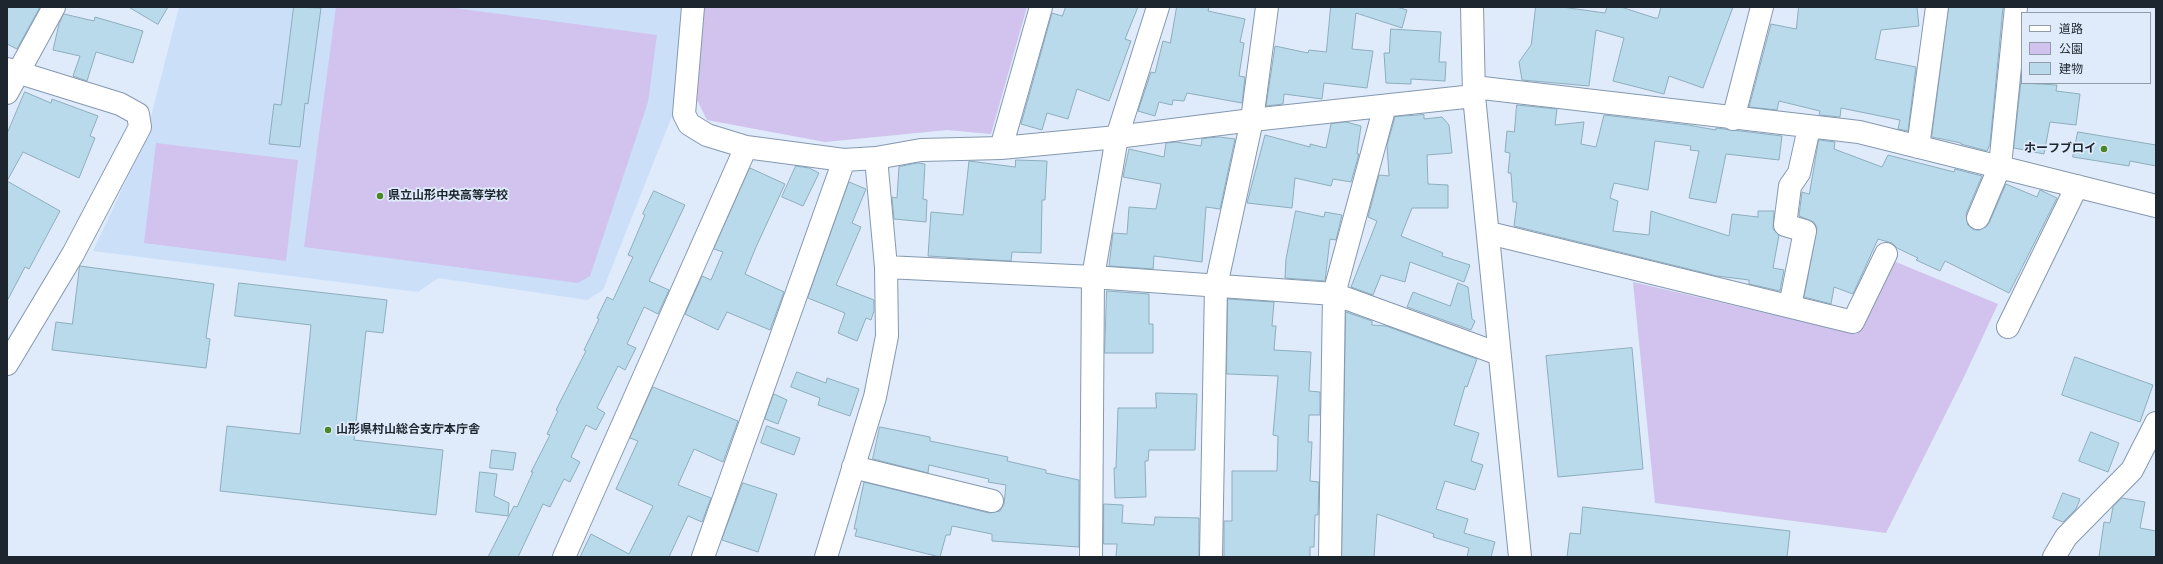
<!DOCTYPE html>
<meta charset="utf-8">
<style>
body{margin:0}
#map{position:relative;width:2163px;height:564px;overflow:hidden;background:#dfebfb;font-family:Manrope,"Noto Sans JP",sans-serif}
canvas{display:block}
.frame{position:absolute;inset:0;border:8px solid #1d252e;pointer-events:none}
.legend{position:absolute;left:2021px;top:12px;width:130px;height:72px;box-sizing:border-box;background:#dfebfb;border:1px solid #919ca9;margin:0;padding:5px 7px;list-style:none;font-size:12px;color:#1d252e}
.legend li{display:flex;align-items:center;gap:8px;height:20px}
.legend b{width:20px;border:1px solid #919ca9}
</style>
<div id="map">
<canvas width="2163" height="564"></canvas>
<div class="frame"></div>
<ul class="legend">
<li><b style="height:5px;background:#fff"></b>道路</li>
<li><b style="height:11px;background:#d1c3ed"></b>公園</li>
<li><b style="height:11px;background:#b9daeb"></b>建物</li>
</ul>
</div>
<script>
const ctx = document.querySelector('canvas').getContext('2d');
ctx.lineJoin = 'round';
function fillPath(path, color) { ctx.fillStyle = color; ctx.fill(path, 'evenodd'); }
function strokePath(path, color, width, dash) { ctx.strokeStyle = color; ctx.lineWidth = width; ctx.lineCap = dash ? 'butt' : 'round'; ctx.setLineDash(dash || []); ctx.stroke(path); }
function write(font, color, halo, rows, align = 'center') {
  ctx.font = font + ' Manrope,"Noto Sans JP",sans-serif'; ctx.lineWidth = 3.5; ctx.setLineDash([]); ctx.textBaseline = 'middle'; ctx.strokeStyle = halo; ctx.fillStyle = color; for (const [text, x, y, turn = 0] of rows) {
    ctx.save(); ctx.translate(x, y); ctx.rotate((+turn || 0) * Math.PI / 180); ctx.textAlign = isNaN(turn) ? turn : align; if (halo) ctx.strokeText(text, 0, 0); ctx.fillText(text, 0, 0); ctx.restore();
  }
}
const built = new Path2D(`
 M179,7H684L672,116L603,290L587,300L438,278L418,292L93,251L145,140Z`);
const green = new Path2D(`
 M336,7H447L657,35L648,102L590,276L578,283L304,247Z
 M704,7H1027L991,134L947,130L825,142L707,120L697,100Z
 M156,143L298,160L286,261L144,243Z
 M1896,262L1998,304L1964,377L1886,533L1655,503L1633,282L1856,334L1889,265Z`);
const building = new Path2D(`
 M7,7H40L17,49L7,44Z
 M129,7H168L158,24Z
 M294,7L321,8L308,104L305,103L300,147L269,144L274,104L281,105Z
 M1066,7H1138L1125,39L1131,41L1109,101L1077,89L1068,119L1047,113L1042,130L1021,124L1052,13L1062,16Z
 M1177,7H1209L1208,11L1245,19L1240,42L1244,43L1239,76L1245,77L1242,103L1187,93L1184,101L1173,100L1172,105L1159,102L1155,116L1138,111L1151,72L1155,73L1163,41L1170,43Z
 M1331,7H1397L1407,10L1402,28L1356,13L1352,49L1373,51L1367,88L1324,83L1322,99L1284,94L1283,104L1266,106L1275,46L1308,53L1309,50L1326,52Z
 M1536,7H1562L1605,13L1607,7H1621L1655,18H1658L1661,7H1733L1703,88L1669,76L1664,94L1613,81L1624,38L1596,30L1589,86L1522,80L1519,62L1531,45Z
 M1799,7H1917L1919,26L1881,30L1875,59L1916,67L1908,131L1898,129L1900,120L1841,108L1840,117L1819,115L1820,111L1779,101L1777,110L1749,107L1771,24L1796,29Z
 M1949,7H2003L1990,144L1987,151L1961,144V143L1932,137Z
 M64,14L94,21L95,17L143,31L133,63L96,52L87,81L73,76L80,56L53,50L59,24Z
 M1391,29L1441,32L1439,62H1446L1445,81L1411,79V84L1386,83L1384,53H1389Z
 M2022,72V83L2057,85L2056,91L2080,94L2076,125L2050,122L2044,154L2014,148Z
 M25,92L51,103L52,99L98,116L90,136L95,138L79,178L23,152L7,181L60,211L29,269L25,267L7,301V134Z
 M1517,105L1557,109L1555,125L1584,122L1581,144L1596,147L1604,115L1688,125L1716,130V128L1782,136L1779,160L1726,154L1716,203L1689,198L1699,151L1690,150L1691,146L1655,141L1648,190L1614,183L1610,198L1618,201L1613,231L1649,235L1651,211L1729,236L1732,214L1758,217V211H1774L1773,229L1779,235L1773,268L1784,270L1780,291L1749,284V280L1717,276L1514,226L1517,202H1513L1511,173H1508L1510,153L1505,152L1507,131L1514,132Z
 M1424,115V119L1442,117L1449,125L1452,153L1427,155L1428,184L1448,185V208H1412L1401,236L1443,253L1442,256L1470,265L1464,282L1410,262L1405,282L1381,275L1373,295L1351,287L1377,221L1368,217L1379,175L1389,176L1387,145L1395,117Z
 M1346,122L1361,126L1357,154H1359L1351,182L1333,179L1331,186L1295,178L1292,208L1247,203L1265,135L1310,147V144L1326,148L1331,124Z
 M2078,132L2156,145V166L2130,161L2129,166L2073,157Z
 M1220,137L1235,139L1220,209L1206,207L1202,262L1154,256L1153,269L1109,266L1113,233L1127,234L1129,207L1156,209L1161,184L1123,177L1129,149L1164,157L1166,143L1176,142L1201,146L1202,139Z
 M1819,140L1835,142L1834,149L1882,167L1888,155L1954,172L1955,169L1982,176L1966,214L1968,225L1974,230H1980L1989,223L2006,184L2037,197L2040,190L2057,198L2009,293L1945,261L1940,271L1916,260L1918,258L1897,248L1892,243L1878,239L1853,294L1834,287L1831,304L1804,297L1817,228L1814,222L1799,216L1802,192L1809,194Z
 M1016,160L1047,161L1045,200H1042L1041,253L1012,252L1011,261L928,256L931,212L963,215L969,161L1015,167Z
 M918,163L925,164L923,199L927,200L926,222L894,219L892,197L897,198L899,167Z
 M796,166L809,168L819,173L803,206L782,197Z
 M750,168L785,184L756,247L745,274L784,292L770,330L727,312L718,330L685,314L702,276L711,280L723,252L714,249Z
 M849,182L866,189L852,223L861,227L836,285L874,300V311L871,320L866,318L857,341L838,333L845,313L808,298Z
 M654,191L685,205L649,281L669,290L658,314L644,307L627,344L636,348L625,370L618,366L597,408L605,413L596,430L586,425L571,457L580,462L570,482L564,479L550,507L543,504L518,557H488L514,506L517,507L533,472H531L550,435L547,434L558,411L556,410L586,351L584,350L599,319L597,318L607,297L613,300L633,257L628,255L645,215L643,214Z
 M1296,211L1324,217L1325,212L1342,215L1336,240L1330,239L1325,281L1285,278L1286,259Z
 M80,266L214,284L206,338L210,339L206,368L52,350L56,322L72,324Z
 M239,283L387,300L383,333L366,331L354,440L443,450L436,515L220,491L227,426L300,434L311,325L235,316Z
 M1458,283L1468,287L1472,319L1475,321L1471,330L1407,307L1413,292L1450,306Z
 M1107,291L1149,294V324H1153V353H1105Z
 M1228,299L1274,302L1272,326H1276L1274,350L1311,352L1309,391L1320,392V415H1309L1308,442H1312L1310,481L1319,482L1318,515H1315L1314,547H1310V557H1224V521H1232V471H1277L1278,436L1273,435L1278,376L1227,374Z
 M1346,312L1372,321V325L1386,326L1477,359L1467,387L1465,386L1454,425L1479,433L1471,461L1483,465L1475,490L1445,481L1436,509L1468,519L1464,533L1495,542L1491,557H1467L1469,548L1433,537L1434,534L1377,514L1374,557H1342Z
 M1632,348L1643,469L1558,477L1546,356Z
 M2075,357L2153,385L2140,422L2062,395Z
 M797,372L826,383L827,378L859,389L850,416L818,405L820,398L791,387Z
 M653,387L738,421L723,462L694,449L678,485L711,498L702,522L688,516L669,557H580L591,534L629,554L653,506L616,489L638,441L630,438Z
 M1156,393L1197,394L1195,450H1149L1148,461H1145L1146,497L1115,498L1114,468H1116L1118,408H1156Z
 M774,394L787,400L778,424L765,419Z
 M767,426L800,438L794,455L761,443Z
 M880,427L930,437V441L1008,457L1007,461L1046,470V473L1079,480V547L992,541V534L952,526L950,535H946L940,557L855,536L857,529H854L864,482L989,513L1000,511L1004,504L1006,485L988,482L989,479L929,465L928,473L873,459Z
 M2091,432L2119,443L2108,472L2079,461Z
 M492,450L516,453L513,470L490,468Z
 M480,472L497,474L494,496L509,503L508,516L476,512Z
 M743,483L777,494L758,552L722,540Z
 M2063,493L2080,499L2076,509L2063,522L2053,518Z
 M2122,498L2145,502L2140,528L2156,531V557H2099L2104,522L2110,523L2113,507Z
 M1104,504L1123,505L1122,523L1154,525L1155,517L1199,518V557H1116L1117,544H1104Z
 M1583,507L1790,531L1787,557H1567L1570,533L1580,534Z`);
const minor = new Path2D(`
 M693,7L684,114L689,124L707,135L746,147L844,160L876,158L921,150L1001,148L1117,137L1252,120L1474,96
 M1472,7L1474,96L1520,557
 M7,69L120,104L138,114L140,127L73,254L7,364
 M1474,87L1859,132L2156,206
 M7,93L54,7
 M1733,119L1762,7
 M1918,147L1937,7
 M1001,148L1041,7
 M1978,218L2000,166L2016,7
 M1489,233L1853,322L1886,254
 M886,267L1093,277L1334,294L1499,354
 M1790,306L1805,231L1785,225L1790,186L1799,173L1809,128
 M2008,327L2077,186
 M853,467L992,501
 M564,557L746,147
 M703,557L844,160
 M826,557L875,397L887,336L886,267L876,158
 M1091,557L1093,277L1117,137L1158,7
 M1211,557L1216,286L1252,120L1267,7
 M1330,557L1334,294L1385,106
 M2054,557L2066,537L2132,470L2156,423`);
const markers = [
 [2104,149,4,"#4a8827"],
 [380,196,4,"#4a8827"],
 [328,430,4,"#4a8827"]
];
const poiNames = [
 ["ホーフブロイ",2096,149,"right"],
 ["県立山形中央高等学校",388,196],
 ["山形県村山総合支庁本庁舎",336,430]
];
fillPath(built, '#cbdff9');
fillPath(green, '#d1c3ed');
fillPath(building, '#b9daeb');
strokePath(building, '#8dadbd', 1);
strokePath(minor, '#8498b0', 24);
strokePath(minor, '#fff', 22);
for (const [x, y, r, color] of markers) { const dot = new Path2D(); dot.arc(x, y, r, 0, 2 * Math.PI); ctx.fillStyle = color; ctx.fill(dot); strokePath(dot, '#dfebfb', 1.5); }
write('bold 12px', '#1d252e', '#dfebfb', poiNames, 'left');
</script>
